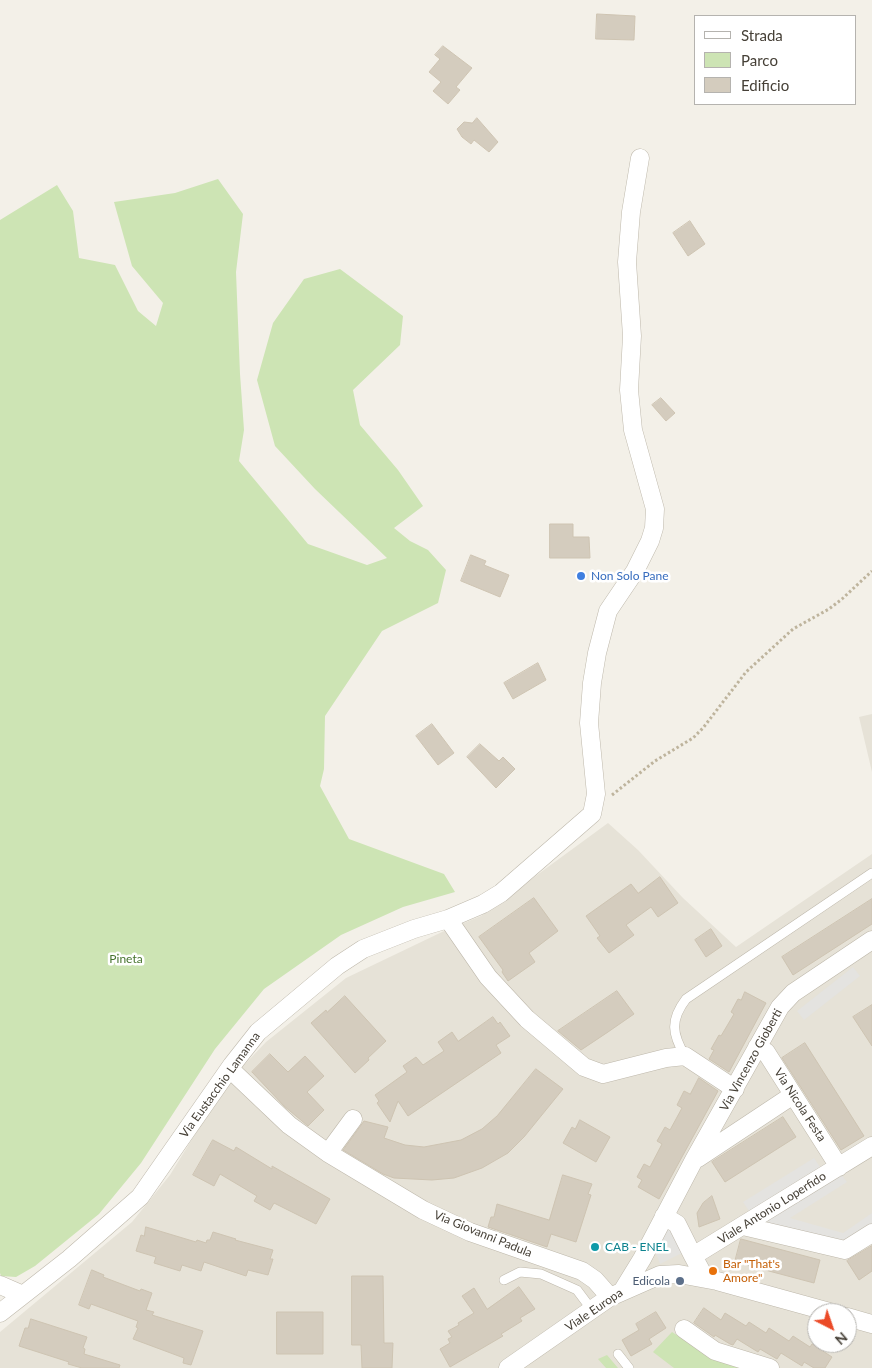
<!DOCTYPE html>
<style>
body{margin:0}
#map{position:relative;width:872px;height:1368px;overflow:hidden;background:#f3f0e8;font-family:Lato,sans-serif}
canvas{display:block}
.legend{position:absolute;left:694px;top:15px;width:162px;height:90px;box-sizing:border-box;background:#fff;border:1px solid #b5b3af;margin:0;padding:6px 9px;list-style:none;font-size:15px;color:#464037}
.legend li{display:flex;align-items:center;gap:10px;height:25px}
.legend b{width:25px;border:1px solid #b5b3af}
.north{position:absolute;left:807px;top:1303px;width:50px;height:50px;box-sizing:border-box;background:#fff;border:1px solid #b5b3af;border-radius:50%;rotate:139deg;font-size:14px;font-weight:700;line-height:20px;text-align:center;color:#464037}
.north::after{content:'';display:block;margin:auto;width:18px;height:22px;background:#eb4a27;clip-path:polygon(50% 0,100% 100%,50% 72%,0 100%)}
</style>
<div id="map">
<canvas width="872" height="1368"></canvas>
<ul class="legend">
<li><b style="height:6px;background:#fff"></b>Strada</li>
<li><b style="height:14px;background:#cde4b4"></b>Parco</li>
<li><b style="height:14px;background:#d4ccbe"></b>Edificio</li>
</ul>
<div class="north">N</div>
</div>
<script>
const ctx = document.querySelector('canvas').getContext('2d');
ctx.lineJoin = 'round';
function fillPath(path, color) { ctx.fillStyle = color; ctx.fill(path, 'evenodd'); }
function strokePath(path, color, width, dash) { ctx.strokeStyle = color; ctx.lineWidth = width; ctx.lineCap = dash ? 'butt' : 'round'; ctx.setLineDash(dash || []); ctx.stroke(path); }
function write(font, color, halo, rows, align = 'center') {
  ctx.font = font + ' Lato,sans-serif'; ctx.lineWidth = 5; ctx.setLineDash([]); ctx.textBaseline = 'middle'; ctx.strokeStyle = halo; ctx.fillStyle = color; for (const [text, x, y, turn = 0] of rows) {
    ctx.save(); ctx.translate(x, y); ctx.rotate((+turn || 0) * Math.PI / 180); ctx.textAlign = isNaN(turn) ? turn : align; if (halo) ctx.strokeText(text, 0, 0); ctx.fillText(text, 0, 0); ctx.restore();
  }
}
const residential = new Path2D(`
 M872,714V772L859,717Z
 M608,823L638,850L683,898L736,947L872,854V1368H0V1332L132,1222L170,1175L226,1084L266,1042L346,978L442,932L481,916ZM817,1313H847V1343H817Z`);
const green = new Path2D(`
 M218,179L243,214L236,272L240,374L244,430L239,461L308,544L367,565L387,558L315,489L275,446L257,380L273,323L304,279L340,269L403,316L400,345L353,390L360,425L398,470L423,506L394,528L410,541L428,550L446,570L438,603L382,631L325,716L324,769L320,786L349,839L444,874L455,892L403,907L341,935L264,989L215,1049L141,1163L99,1214L35,1266L16,1277L1,1276L0,1273V220L57,185L73,211L79,258L115,265L138,311L156,326L163,303L132,266L114,202L175,193Z
 M672,1332L704,1353L752,1368H674L653,1352Z
 M607,1355L618,1368H606L598,1359Z`);
const parking = new Path2D(`
 M853,967L860,976L804,1020L797,1011Z
 M814,1158L820,1167L749,1211L743,1202Z
 M840,1173L847,1182L790,1218L843,1233L872,1213V1228L845,1245L761,1223Z
 M672,1228L682,1253L660,1264L654,1248L664,1230Z`);
const building = new Path2D(`
 M597,14L635,16L634,40L596,39Z
 M443,46L472,68L456,87L460,90L448,104L433,91L441,82L429,72L440,59L435,55Z
 M477,118L498,142L489,152L474,140L471,144L462,137L457,129L464,122L472,123Z
 M690,221L705,244L688,256L673,233Z
 M661,398L675,413L666,421L652,405Z
 M550,524H573V537H589L590,558H550Z
 M471,555L486,561L484,565L509,575L500,597L461,581Z
 M538,663L546,680L513,699L504,683Z
 M432,724L454,753L438,765L416,736Z
 M480,744L499,761L503,757L515,769L496,788L467,757Z
 M660,877L678,903L658,917L651,907L626,925L634,935L609,953L597,938L600,936L586,916L631,884L638,893Z
 M534,898L558,931L529,953L535,962L508,981L502,972L503,970L479,937Z
 M872,899V924L793,975L782,957Z
 M711,929L722,946L706,957L695,940Z
 M617,991L634,1014L608,1032L581,1050L558,1031Z
 M745,992L766,1003L729,1072L709,1059L714,1050L711,1049L719,1035L721,1036L734,1014L731,1012L738,999L741,1000Z
 M345,996L386,1041L368,1058L369,1060L355,1073L311,1023L326,1010L327,1012Z
 M872,1005V1046L853,1017Z
 M493,1017L498,1024L500,1022L510,1036L496,1045L501,1053L408,1116L398,1101L390,1122L377,1103L379,1101L375,1095L407,1072L403,1066L416,1057L423,1065L444,1051L438,1042L452,1032L458,1041Z
 M805,1043L864,1136L841,1150L782,1058Z
 M270,1054L288,1072L305,1056L324,1076L307,1092L324,1110L308,1126L284,1106L252,1072Z
 M536,1069L563,1089L524,1137L508,1153L482,1168L454,1178L432,1180L394,1178L383,1174L343,1150L364,1121L388,1127L384,1138L405,1145L424,1147L461,1140L482,1129L497,1116Z
 M699,1078L718,1091L659,1199L638,1187L642,1180L637,1177L644,1164L650,1167L662,1144L657,1141L665,1127L670,1130L682,1108L677,1105L684,1091L690,1094Z
 M783,1117L796,1137L725,1182L712,1162Z
 M580,1120L610,1137L596,1162L563,1143L572,1127L575,1129Z
 M213,1140L234,1151L236,1147L272,1169V1166L330,1199L316,1224L274,1203L270,1210L254,1201L257,1196L220,1174L214,1186L193,1175Z
 M563,1175L592,1184L588,1194L591,1195L576,1242L551,1234L547,1247L488,1227L491,1217H494L497,1204L549,1220Z
 M712,1196L720,1219L699,1227L697,1213L703,1203Z
 M146,1227L196,1242L197,1240L206,1243L207,1240H210L213,1232L236,1239L235,1240L273,1250L270,1259H273L268,1275L248,1270L246,1276L204,1262L201,1271L182,1265L180,1271L154,1263L156,1257L136,1251L141,1235L144,1236Z
 M741,1239L820,1260L814,1283L735,1262Z
 M872,1246V1271L859,1280L847,1261Z
 M92,1270L104,1275L103,1277L140,1291L141,1289L152,1293L146,1310L154,1312L152,1315L203,1331L191,1365L183,1363L184,1358L133,1339L138,1328L136,1327L138,1321L91,1304L89,1309L79,1305Z
 M352,1276H383L384,1343H393L392,1368H362L361,1345H352Z
 M519,1287L535,1309L520,1318L522,1321L501,1334L503,1336L450,1367L440,1349L450,1343L448,1339L452,1337L448,1331L459,1325L458,1323L474,1313L462,1296L474,1288L487,1309Z
 M704,1308L721,1320L725,1313L746,1326L749,1322L766,1333L769,1328L789,1341L793,1336L810,1347L812,1344L832,1357L825,1368H814L804,1362L802,1366L781,1353L777,1359L760,1349L758,1352L737,1339L733,1345L730,1344L715,1335L714,1337L694,1323Z
 M277,1312H323V1354H277Z
 M656,1312L666,1328L649,1339L652,1344L631,1356L622,1340L639,1330L636,1324Z
 M31,1319L87,1337L83,1348L85,1349L84,1354L120,1365L119,1368H82L68,1364L69,1362L19,1346L25,1328H28Z`);
const path = new Path2D(`
 M612,795L655,761L693,738L703,728L746,672L793,629L829,609L842,599L872,571`);
const lane = new Path2D(`
 M685,1056C672,1034 670,1020 686,999L872,873
 M504,1280L520,1272L541,1274L577,1290L592,1310
 M618,1354L629,1368`);
const street = new Path2D(`
 M448,919L488,977L527,1019L584,1067L603,1074L666,1058L685,1056L735,1089
 M757,1047L766,1052L839,1167
 M230,1069L289,1125L328,1153
 M353,1119L328,1153L423,1210L470,1232L582,1271L595,1280L610,1297
 M698,1158L793,1095
 M664,1216L677,1224L693,1256
 M743,1226L845,1250L872,1233
 M705,1278L693,1256L872,1146
 M0,1285L23,1295L0,1313
 M623,1290L642,1259L694,1160L780,1007L793,993L872,940
 M23,1295L69,1259L140,1197L232,1065L258,1032L282,1012L337,966L363,949L414,929L448,919L483,904L501,893L592,814L596,794L589,723L592,683L597,653L608,611L635,571L650,541L654,528L655,509L633,430L629,390L632,336L627,262L631,212L640,158
 M847,1317L872,1324
 M684,1329L715,1351L770,1368
 M508,1368L610,1297L660,1275L679,1274L717,1281L833,1313`);
const markers = [
 [581,576,5,"#3f7fe0"],
 [595,1247,5,"#0f9aa8"],
 [713,1271,5,"#e8710a"],
 [680,1281,5,"#5c6f8a"]
];
const shopNames = [
 ["Non Solo Pane",591,576]
];
const parkNames = [
 ["Pineta",126,959]
];
const streetNames = [
 ["Via Vincenzo Gioberti",751,1060,-61],
 ["Via Eustacchio Lamanna",220,1085,-54],
 ["Via Nicola Festa",800,1105,57],
 ["Viale Antonio Loperfido",772,1208,-32],
 ["Via Giovanni Padula",483,1234,22],
 ["Viale Europa",594,1310,-34]
];
const cultureNames = [
 ["CAB - ENEL",605,1247]
];
const foodNames = [
 ["Bar \"That's",723,1264],
 ["Amore\"",723,1278]
];
const serviceNames = [
 ["Edicola",670,1281]
];
fillPath(residential, '#e6e2d7');
fillPath(green, '#cde4b4');
fillPath(parking, '#e4e3e0');
fillPath(building, '#d4ccbe');
strokePath(building, '#cec4b2', 1);
strokePath(lane, '#beb8ab', 10);
strokePath(street, '#beb8ab', 19);
strokePath(path, '#beb49d', 3, [2.5, 2.5]);
strokePath(lane, '#fff', 9);
strokePath(street, '#fff', 18);
for (const [x, y, r, color] of markers) { const dot = new Path2D(); dot.arc(x, y, r, 0, 2 * Math.PI); ctx.fillStyle = color; ctx.fill(dot); strokePath(dot, '#fff', 2); }
write('12px', '#366cbe', '#fff', shopNames, 'left');
write('12px', '#47742e', '#fff', parkNames);
write('12px', '#464037', '#fff', streetNames);
write('12px', '#0d838f', '#fff', cultureNames, 'left');
write('12px', '#c56008', '#fff', foodNames, 'left');
write('12px', '#4e5e75', '#fff', serviceNames, 'right');
</script>
